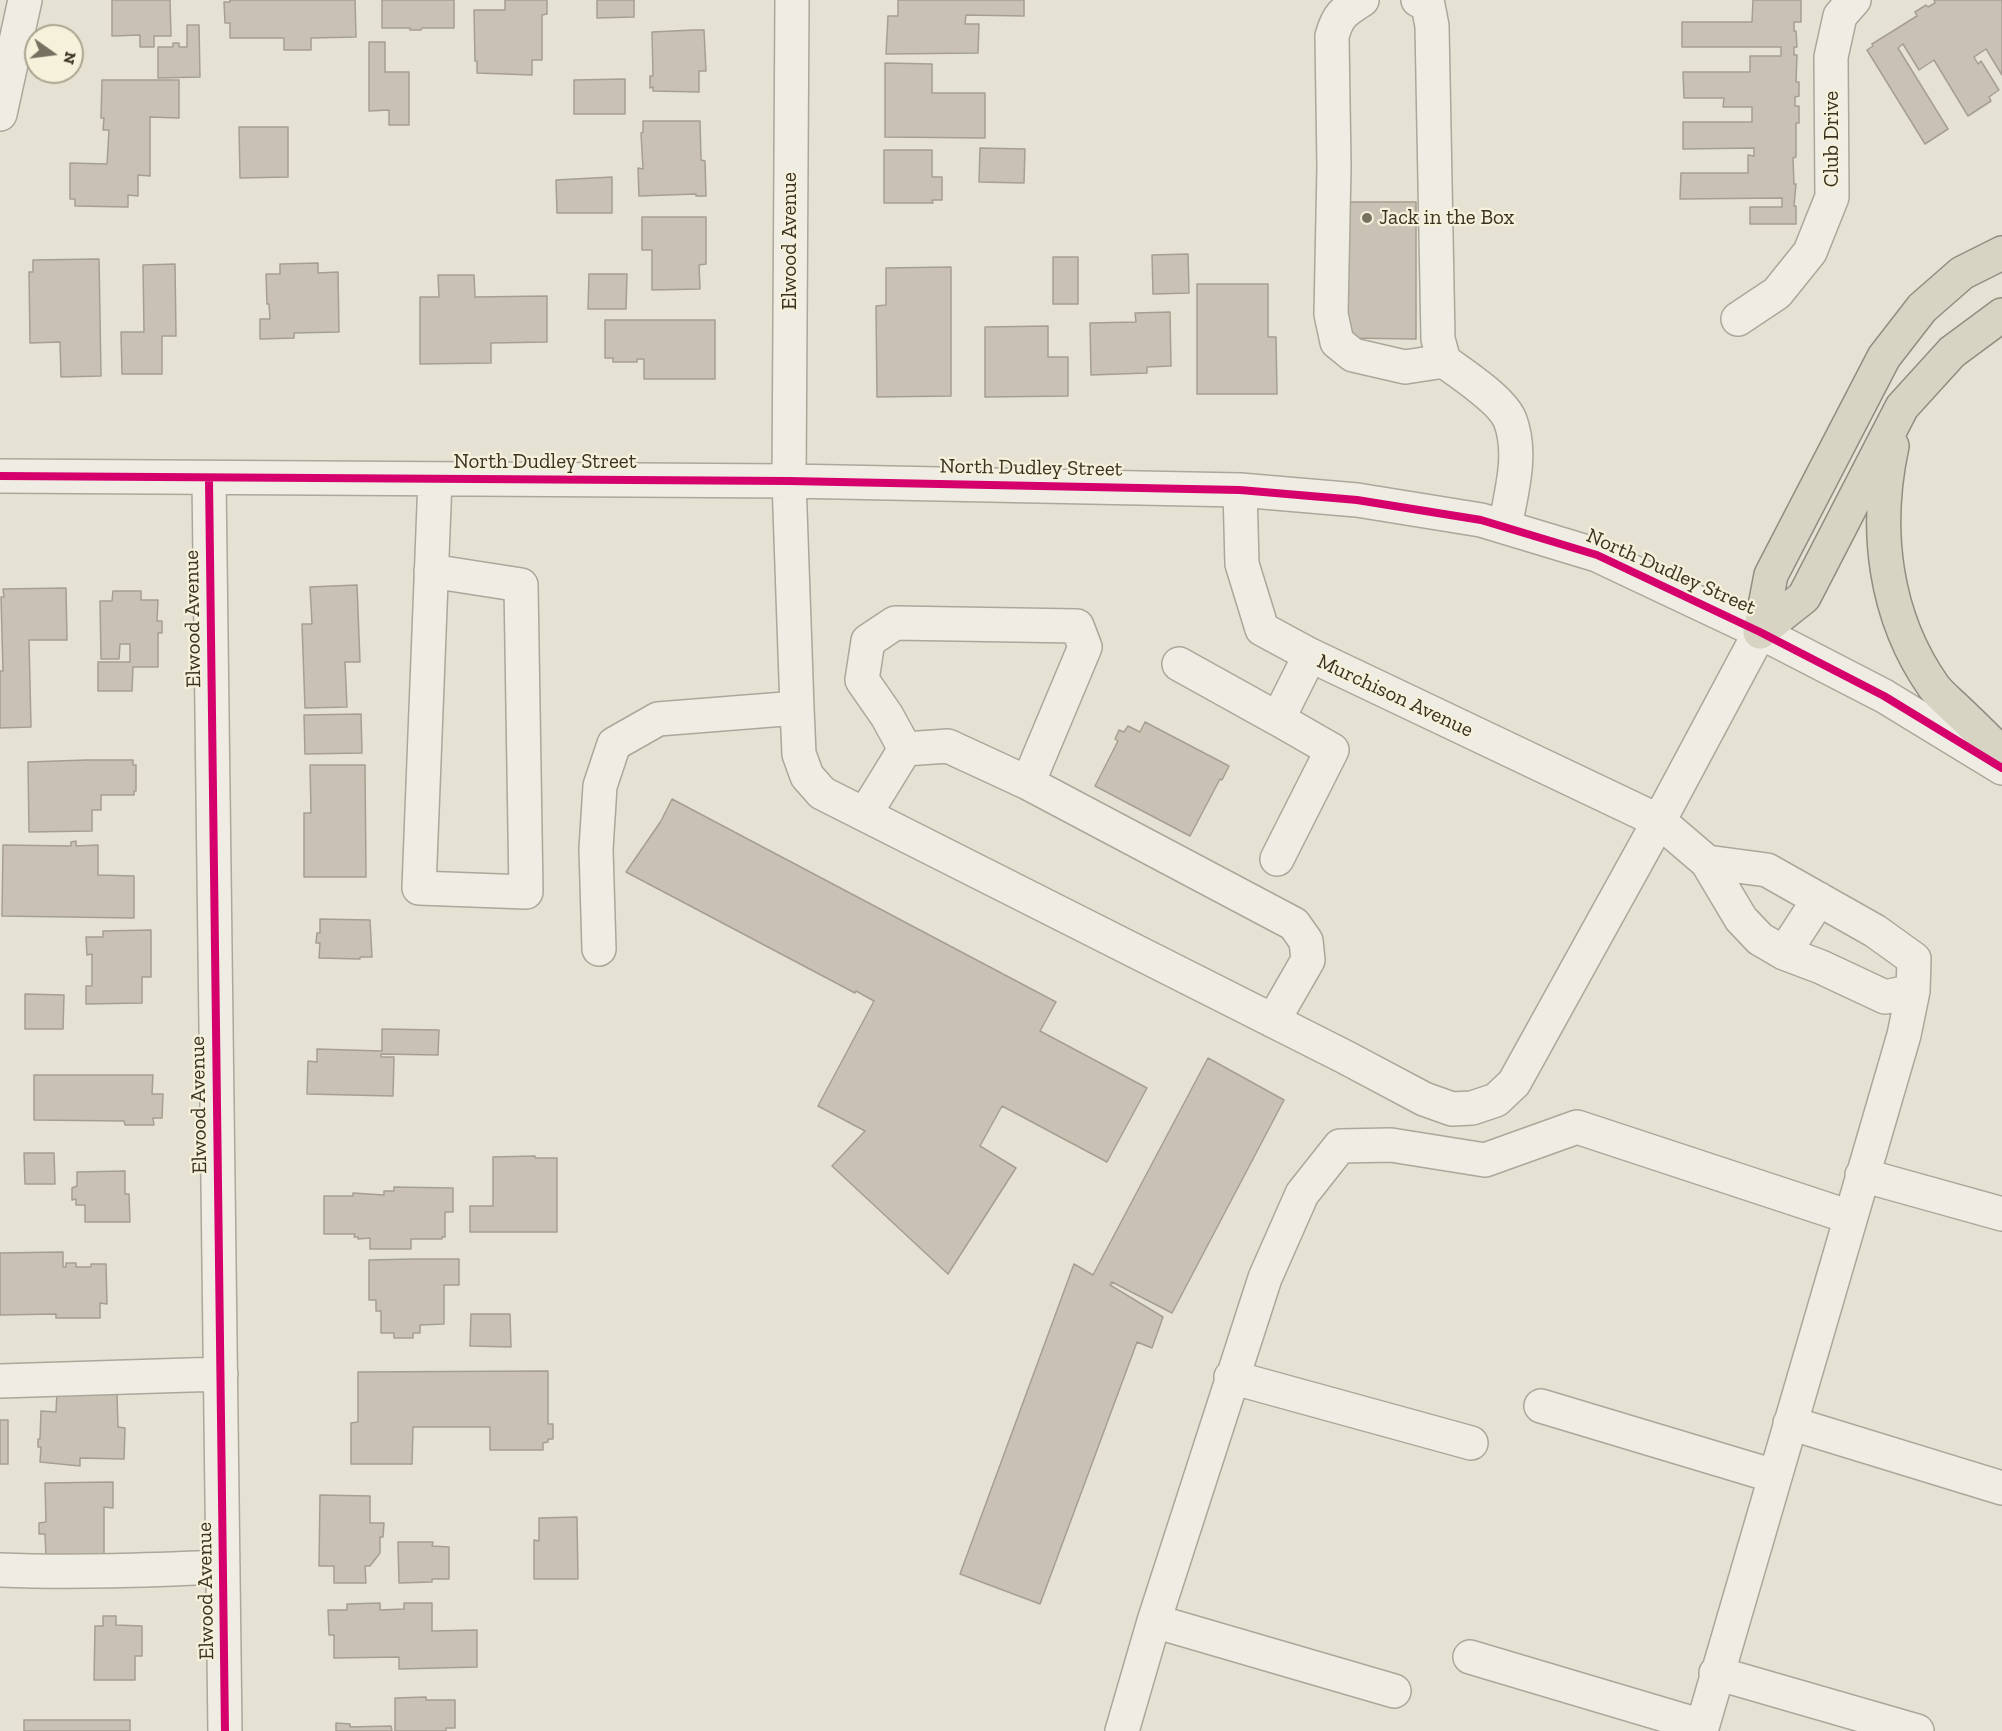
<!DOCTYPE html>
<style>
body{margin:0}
#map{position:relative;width:2002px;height:1731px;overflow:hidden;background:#e5e2d3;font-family:"Zilla Slab",serif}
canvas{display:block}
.north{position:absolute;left:24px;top:24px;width:60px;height:60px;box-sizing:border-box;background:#f5f1da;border:2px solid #aba590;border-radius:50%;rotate:104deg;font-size:16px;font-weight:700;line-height:24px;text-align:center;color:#3b3222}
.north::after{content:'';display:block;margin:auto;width:21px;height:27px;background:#767060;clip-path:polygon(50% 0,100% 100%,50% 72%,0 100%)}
</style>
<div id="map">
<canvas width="2002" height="1731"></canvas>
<div class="north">N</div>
</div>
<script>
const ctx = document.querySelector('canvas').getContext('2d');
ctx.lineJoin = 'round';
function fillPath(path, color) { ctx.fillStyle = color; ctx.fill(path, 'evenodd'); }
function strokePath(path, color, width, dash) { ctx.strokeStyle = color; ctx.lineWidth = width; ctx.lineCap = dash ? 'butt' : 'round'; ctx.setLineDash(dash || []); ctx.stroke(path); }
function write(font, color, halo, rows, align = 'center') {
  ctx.font = font + ' "Zilla Slab",serif'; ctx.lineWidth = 4.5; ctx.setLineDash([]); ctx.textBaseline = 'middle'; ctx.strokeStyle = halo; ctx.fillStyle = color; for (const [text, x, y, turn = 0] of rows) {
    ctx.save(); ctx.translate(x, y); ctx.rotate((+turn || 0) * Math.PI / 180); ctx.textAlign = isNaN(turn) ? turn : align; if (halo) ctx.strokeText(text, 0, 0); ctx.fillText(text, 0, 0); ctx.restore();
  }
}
const building = new Path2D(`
 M112,0H170L171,36H154V47H140V35L112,36Z
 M230,0H355L356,37L311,38V50H284V38H230V23H225L224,2H230Z
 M382,0H454V28H422L421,30H410V28H382Z
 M505,0H547V14L542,15V60H532V75L477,73V61H475L474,10H505Z
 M597,0H634V17L597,18Z
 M898,0H1024V16L966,15L965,24H979L978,53L886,54L888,16H898Z
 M1753,0H1801V22H1794V31H1796L1797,47H1794V55H1797L1796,82H1799V96L1795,97V106H1799V123H1796V157L1793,158L1794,184H1796L1794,206H1796V224H1750V207H1782V198L1680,199L1681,173H1748V155L1754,156V148L1683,149V122H1752V107H1723L1724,98H1684L1683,72H1750V56H1781V47H1682V22H1752Z
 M1934,0H2002V75L1986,49L1974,57L1978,64L1981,61L1999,90L1989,97L1991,101L1968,116L1934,60L1919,70L1903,44L1898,48L1948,129L1925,144L1867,50L1873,46L1872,44L1917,16L1915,12L1926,5L1928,7L1935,3Z
 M187,25H199L200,77L158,78V47H173V43H179V47H187Z
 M694,30H704L706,71H699V92L653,91V87L650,88V76H653L652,32Z
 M369,42H385V72H409V125H389V110L369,111Z
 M885,63L932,64V93H985V138L885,137Z
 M625,79V114H574V80Z
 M102,80H179V118L150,117V176L138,175V196L128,195V207L75,206V199H70V163L107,164L109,130H103L104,118H101Z
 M643,121H700L701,160L705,161L706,196H696V194L639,196L638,168L643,169L641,133L643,132Z
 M239,127H288V177L240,178Z
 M980,148L1025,149L1024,183L979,182Z
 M884,150H932V177H942V200H932L933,203H884Z
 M612,177V213H557L556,180Z
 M1337,202H1416V339L1347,338Z
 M642,217H706V264L699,265L700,289L652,290V250H642Z
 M1188,254L1189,293L1153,294L1152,255Z
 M1053,257H1078V304H1053Z
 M99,259L101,376L61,377L60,342L30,343L29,272H33V260Z
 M318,263V273L338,272L339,332L294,333V338L260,339V319H270L269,304H267L266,274H280V264Z
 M175,264L176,336H162V374H122L121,332H144L143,265Z
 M951,267V396L877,397L876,306L886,305V268Z
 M589,274H627L626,309H588Z
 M438,275H474L475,297L547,296V342L491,343V363L420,364V297H439Z
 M1197,284H1268V337H1276L1277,394H1197Z
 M1170,312L1171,366L1147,367V373L1091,375L1090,323L1136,322L1135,313Z
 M605,320H715V379H644V359H637V362H613V358H605Z
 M1048,326V357H1068V396L985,397V327Z
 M357,585L360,662H345L347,707L305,708L302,624H312L310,587Z
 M66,588L67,640H29L31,727L0,728V671H3L1,597H4L3,589Z
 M113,591H141V600H158L157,621H162V633H158V667H133L132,691H98V662H130V644H120L119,659H101L100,601H112Z
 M361,714L362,753L305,754L304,715Z
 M1145,722L1229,766L1222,780L1220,779L1190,836L1095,786L1118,741L1115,739L1119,730L1124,732L1128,726L1140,732Z
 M86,760H133V765H136V791H134V795H101V810H92V831L29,832L28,762Z
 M310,765H365L366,877H304V813H311Z
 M672,799L1056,1002L1040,1031L1147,1088L1107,1162L1002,1106L980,1146L1016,1168L948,1274L832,1166L865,1131L818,1106L874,1001L856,991L855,993L626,872L661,821Z
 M76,841V846L98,845V875L134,876V918L2,916L3,845L71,846V842Z
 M320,919L370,920L372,957H360V959L319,958L320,943H316L317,933H320Z
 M151,930V977H142V1003L86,1004V986H92V954L87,955L86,937H103V931Z
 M25,994L64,995L63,1029H25Z
 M382,1029L439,1030L438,1055L381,1054V1057H394L393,1096L307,1094L308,1061L317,1062V1049L382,1051Z
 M1208,1058L1284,1100L1172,1313L1112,1282L1110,1285L1163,1317L1152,1348L1137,1342L1040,1604L960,1574L1074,1264L1093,1275Z
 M34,1075H153L152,1094H163L162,1118H153L154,1125H125L124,1121L34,1120Z
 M24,1153H54L55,1184H25Z
 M535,1156V1158H557V1232H470V1206H493V1157Z
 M125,1171V1194H129L130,1222H85V1205H76V1199L72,1200V1188L77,1186V1172Z
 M394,1187L453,1188V1212H445V1237H442V1239H411V1249H370V1238L358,1239V1237H354L355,1234H324V1196H353V1193L384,1195V1191H394Z
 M63,1252V1267H66V1263H76V1267H91V1264H106L107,1304L100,1303V1318H56V1314L0,1315V1253Z
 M414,1259H459V1285H444V1324L420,1325V1333H413V1338H394V1333H381V1311H376V1300H369V1260Z
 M471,1314H510L511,1347L470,1346Z
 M548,1371V1424H553V1439H548V1442L543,1443V1450H490V1427H413L412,1464H351V1423L358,1422V1372Z
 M57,1392L117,1394L118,1427L125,1428L124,1459L80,1458V1466L40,1462L41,1447H38V1439H40L41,1411L56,1412Z
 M0,1420H8V1464H0Z
 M113,1482V1508L104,1507V1555L46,1556L45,1534H39V1523L46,1522L45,1483Z
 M320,1495L370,1496V1523H384L383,1537H380V1553L370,1566H365L366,1583H334V1566H319Z
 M577,1517L578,1579H534V1540L539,1541V1518Z
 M398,1542H433L432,1546L449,1547V1579H432V1582L399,1583Z
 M380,1603V1610L404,1609V1603H432V1631L477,1630V1667L399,1669V1657L334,1658V1635H329L328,1610H347V1604Z
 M103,1616H116V1625L142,1626V1656H135V1680H94L95,1626H103Z
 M426,1697V1700H455V1728H446V1731H395V1698Z
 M24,1720H130V1731H24Z
 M336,1723L350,1724V1727L391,1726L392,1731H336Z`);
const minor = new Path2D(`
 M792,0L789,481L797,708L799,754L807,776L822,793L1345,1057L1424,1099L1452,1109L1472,1108L1496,1100L1514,1083L1659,821L1760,632
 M1362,0C1343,12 1338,15 1332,36L1334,167L1331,314L1337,342L1353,355L1405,367L1444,361
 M1418,0L1428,5L1432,26L1438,339L1444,361C1462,374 1502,400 1510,420C1523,454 1511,493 1505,527
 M0,114L25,0
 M1738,319L1777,293L1810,252L1832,197L1831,57L1840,16L1854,0
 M0,476L789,481L1240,490L1357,500L1481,520L1597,555L1760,632L1884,696L2002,768
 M209,479L225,1731
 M1240,490L1242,564L1262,629L1310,655L1659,821L1707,862L1741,919L1760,939L1784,953L1821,967L1885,997L1913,991
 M431,571L521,585L526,892L419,888L435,480
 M1179,664L1278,719L1310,655
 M905,749L948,746L1028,783
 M865,814L905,749L887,716L862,680L868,641L895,623L1077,626L1085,647L1028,783L1294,924L1306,941L1308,960L1273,1021
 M1277,859L1332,750L1278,719
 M599,949L596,849L600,786L614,744L658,719L797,708
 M1784,953L1819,899
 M1862,1175L2002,1214
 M1231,1377L1471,1443
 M0,1381L221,1374
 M1541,1406L1774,1476
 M1790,1423L2002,1488
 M0,1570C75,1573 149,1570 223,1567
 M1154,1621L1394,1691
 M1470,1657L1702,1726
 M1716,1673L1917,1731
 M1122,1731L1154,1621L1265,1278L1302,1194L1340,1146L1391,1145L1485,1160L1577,1127L1850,1217
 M1701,1731L1904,1035L1913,991L1914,959L1875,931L1767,870L1707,862`);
const highway = new Path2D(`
 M1892,446C1874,529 1884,616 1934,687C1940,695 1949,702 1956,709C1972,724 1987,739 2002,754
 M1760,632L1771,575L1884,357L1922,308L1962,273L2002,253
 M1760,632L1804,597L1902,407L1952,352L2002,315`);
const cycleway = new Path2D(`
 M0,476L789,481L1240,490L1357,500L1481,520L1597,555L1760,632L1884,696L2002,768
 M209,479L225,1731`);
const markers = [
 [1367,218,6,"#767060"]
];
const streetNames = [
 ["Club Drive",1832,139,-90],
 ["Elwood Avenue",790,241,-90],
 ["North Dudley Street",545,462],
 ["North Dudley Street",1031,468,1],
 ["North Dudley Street",1671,572,24],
 ["Elwood Avenue",193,619,-91],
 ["Murchison Avenue",1395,696,25],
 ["Elwood Avenue",199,1105,-91],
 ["Elwood Avenue",206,1591,-91]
];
const poiNames = [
 ["Jack in the Box",1379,218]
];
fillPath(building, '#c9c2b4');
strokePath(building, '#a69f91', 1.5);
strokePath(minor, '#aba79b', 36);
strokePath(highway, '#918d82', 36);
strokePath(minor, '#eeece3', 33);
strokePath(highway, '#d8d4c3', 33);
strokePath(cycleway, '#d6006c', 8);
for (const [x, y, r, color] of markers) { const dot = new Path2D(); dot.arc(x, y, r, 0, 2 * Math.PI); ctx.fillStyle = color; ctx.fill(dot); strokePath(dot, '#f5f1da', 2); }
write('21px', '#3b3222', '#f5f1da', streetNames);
write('21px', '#3b3222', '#f5f1da', poiNames, 'left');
</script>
